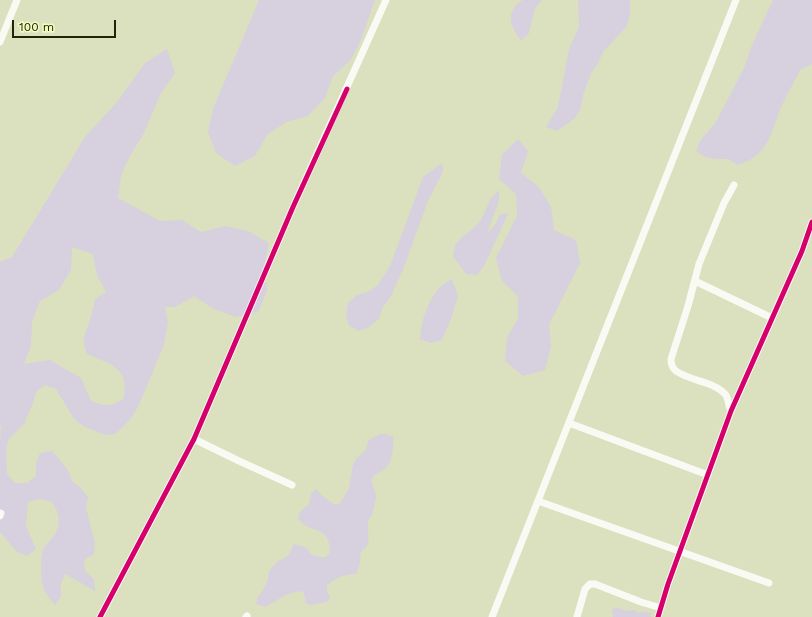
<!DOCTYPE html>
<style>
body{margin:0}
#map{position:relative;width:812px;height:617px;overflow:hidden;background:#dbe1bf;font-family:"Work Sans",sans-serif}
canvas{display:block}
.scale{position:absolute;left:12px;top:20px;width:104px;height:18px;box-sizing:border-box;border:2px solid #20240b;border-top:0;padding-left:5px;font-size:12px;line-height:14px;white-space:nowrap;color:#20240b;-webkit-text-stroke:3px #f1fdbd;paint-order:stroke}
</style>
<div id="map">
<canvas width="812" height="617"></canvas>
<div class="scale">100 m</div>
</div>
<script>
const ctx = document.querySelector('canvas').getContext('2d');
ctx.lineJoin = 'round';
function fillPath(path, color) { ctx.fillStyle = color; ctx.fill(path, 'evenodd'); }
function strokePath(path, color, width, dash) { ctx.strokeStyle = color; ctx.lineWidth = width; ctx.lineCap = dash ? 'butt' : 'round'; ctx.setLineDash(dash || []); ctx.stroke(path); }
const green = new Path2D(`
 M259,0H375L361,40L350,61L333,76L325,98L308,116L286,122L267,135L255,156L235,166L216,153L208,132L213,109Z
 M522,0H542L535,8L529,33L521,41C515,32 507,20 513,10C514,6 519,3 522,0Z
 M578,0H630V14L627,26L603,52L598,63L591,73L583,95L581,108L575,118L557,131L546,127L558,107L569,49L579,27Z
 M773,0H812V64L800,70C795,81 789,90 784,101C770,129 773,153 738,165L728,159H717L705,157L696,151L700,141L716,122L744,68L752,45Z
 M167,49L175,73L161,93L143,135L131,154L121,175L118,198L160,221L182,220L201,232L225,226L248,231L269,243L264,266L267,290L259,311L236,317L214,309L194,296L175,307H165L168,322L164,345L138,407L132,417L116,434L105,435L83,426L74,419L56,389L45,385L36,392L33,403L24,424L8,440L6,451L7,474L15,483H27L36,476V464L40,453L52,451L68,470L72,481L81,488L88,497L86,508L95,543L94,554L84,560L85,571L94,579L95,591L65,574L61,584V596L55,605C50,599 46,594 43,587C41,580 40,556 43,550C46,543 53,539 56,532C62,520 58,510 51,501L40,499L28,502L26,526L36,549L27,556L17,552L0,532V442L1,427L0,425V262L12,257L85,137L118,101L145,63ZM72,247L93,254L97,275L106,292L96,298C93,306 92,313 90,320C85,336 81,337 87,354C111,365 129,366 124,398C110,407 106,407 91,401L81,378L50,360L24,364L31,346L32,322L40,301L59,290L71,270Z
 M518,139L528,151L521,173L539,187L551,207L554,230L576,240L580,263L549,325L551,347L545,370L523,376L505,361L507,338L518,318V296L502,281L496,258L517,216L516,194L499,179L502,155Z
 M442,163L443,171L428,201L404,267L390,298L383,307L379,318L371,326L359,331L349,326L346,315L348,303L357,295L368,292L378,285L390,266L423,177Z
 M499,190V201L487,233L495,225L500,214H508L484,266L477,275L466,274L453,256L455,245L463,236L474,228L481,220L491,198Z
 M452,279L458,296L451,319L442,340L431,343L420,339C421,320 428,300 441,286C444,283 449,281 452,279Z
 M380,434H385L394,437C391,460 395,464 373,476C369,487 376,488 376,496C376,500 373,511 372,515C371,518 368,519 368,523C367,530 370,538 368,544C366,548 364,549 361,551L360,563L356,574C347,573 332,579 327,586V592L330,597L327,602L310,605L305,602V596L302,591C288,592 277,600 266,607L256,604C257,596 263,591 266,584C269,579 267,573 271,569C273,565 277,563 280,560C290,557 290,552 294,544L307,548C311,557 317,557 326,557L330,553C330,523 309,535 298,518L300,512L309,504L311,493L317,489L320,494L335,505L340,503L349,488L353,464L356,459L365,451L369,440Z
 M618,608L628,611L634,610L639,613L645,612L651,613V617H613L612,609Z`);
const minor = new Path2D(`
 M0,42L17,0
 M695,281L772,318
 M731,411C728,406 729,398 725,394C713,381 690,381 676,371C672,368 671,364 671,359L688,306L699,264L724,203L734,185
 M569,423L708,475
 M194,439L239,461L292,485
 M538,501L769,583
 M0,516L1,513
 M100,617L194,439L293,207L386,0
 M246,617L247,616
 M492,617L736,0
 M577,617L585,589L590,584H595L641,602L661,608
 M658,617L668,584L731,411L802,251L812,222`);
const cycleway = new Path2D(`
 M100,617L194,439L293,207L347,89
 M658,617L668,584L731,411L802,251L812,222`);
fillPath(green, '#d6d0df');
strokePath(minor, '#fafaf5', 7);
strokePath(cycleway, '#d6006c', 5);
</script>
